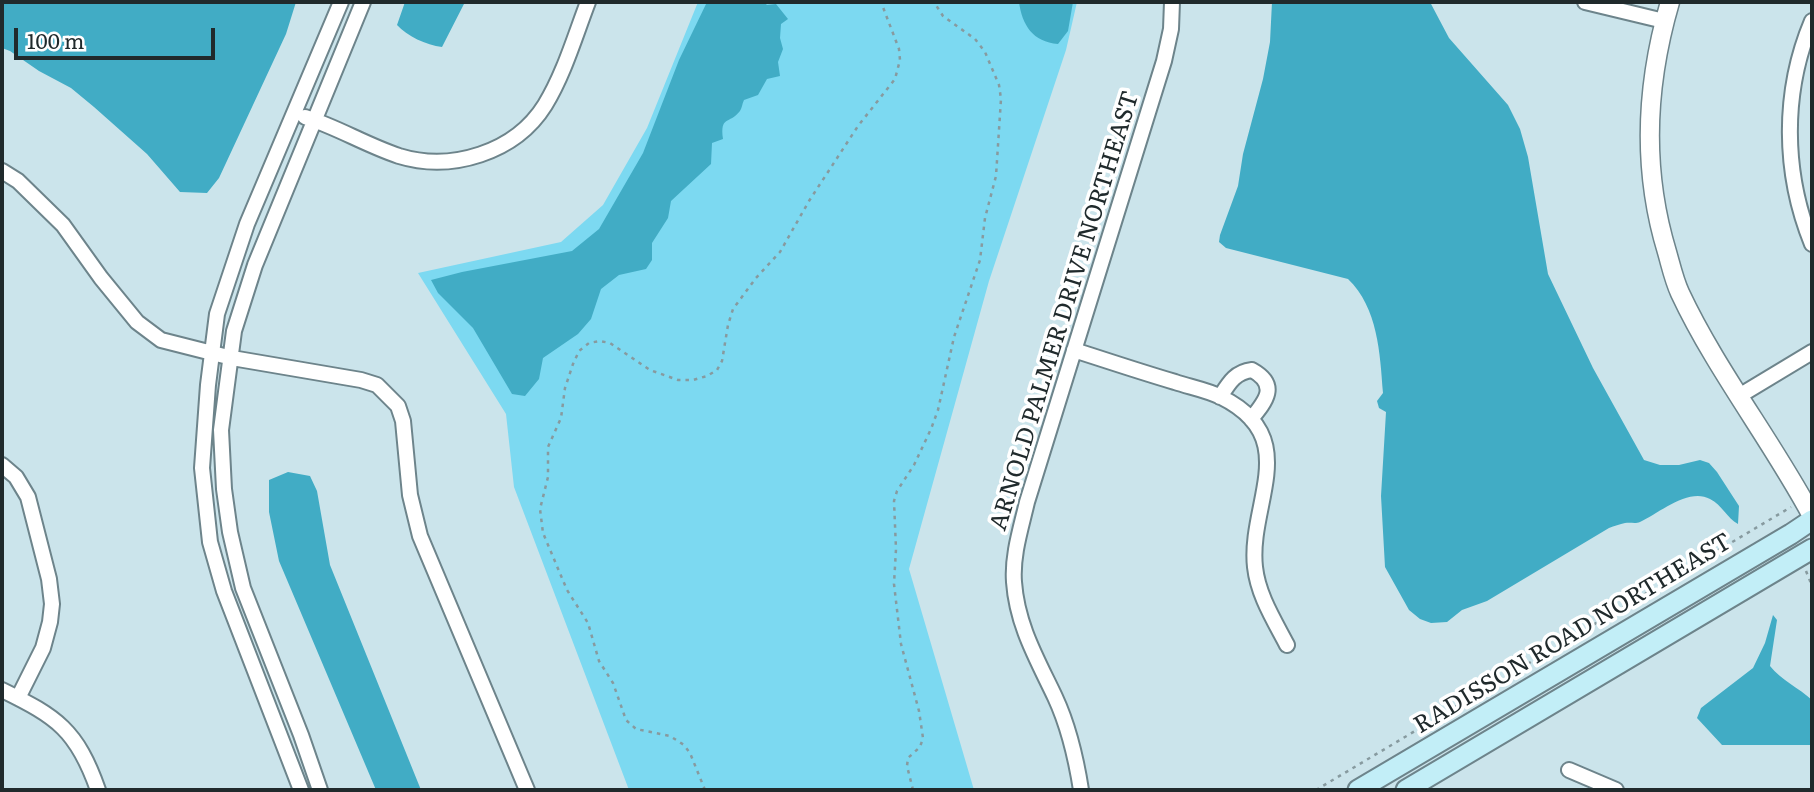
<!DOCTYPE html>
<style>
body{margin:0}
#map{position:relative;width:1814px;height:792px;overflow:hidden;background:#cbe4eb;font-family:Literata,serif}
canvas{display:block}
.frame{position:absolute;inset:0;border:4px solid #202a2c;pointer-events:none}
.scale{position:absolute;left:14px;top:28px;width:201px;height:32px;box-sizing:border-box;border:4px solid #202a2c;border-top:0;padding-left:9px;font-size:21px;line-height:24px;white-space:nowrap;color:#202a2c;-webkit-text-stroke:5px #fff;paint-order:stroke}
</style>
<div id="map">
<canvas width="1814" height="792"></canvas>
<div class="frame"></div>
<div class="scale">100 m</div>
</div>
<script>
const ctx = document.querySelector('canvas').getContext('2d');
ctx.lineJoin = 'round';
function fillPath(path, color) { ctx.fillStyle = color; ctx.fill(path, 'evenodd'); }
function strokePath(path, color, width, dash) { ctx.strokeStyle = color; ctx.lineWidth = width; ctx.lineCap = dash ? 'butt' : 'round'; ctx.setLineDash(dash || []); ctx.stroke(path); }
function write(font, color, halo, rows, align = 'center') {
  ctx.font = font + ' Literata,serif'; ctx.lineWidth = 7; ctx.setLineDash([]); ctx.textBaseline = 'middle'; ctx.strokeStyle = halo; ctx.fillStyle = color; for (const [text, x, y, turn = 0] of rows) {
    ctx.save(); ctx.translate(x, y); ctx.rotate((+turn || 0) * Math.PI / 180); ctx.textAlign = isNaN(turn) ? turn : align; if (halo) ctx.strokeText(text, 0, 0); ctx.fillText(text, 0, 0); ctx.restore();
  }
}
const green = new Path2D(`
 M698,2H1077L1066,50L989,281L909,569L974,790H629L514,487L506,414L418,273L561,242L603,205L647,128Z`);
const water = new Path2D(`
 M2,2H296L286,34L219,178L207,193L180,192L147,154L94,107L71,88L39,71L10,51L2,48Z
 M405,2H465L442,47C426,45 407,36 397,25Z
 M707,2H764L767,5L776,4L788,19L781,24L780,38L783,49L778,62L780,76L767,79L758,95L744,100C742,104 742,108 740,111C729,125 720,115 723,139L712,143L711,164L671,201L668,218L652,243V260L646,269L619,275L601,289L591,319L578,334L543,358L539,379L525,396L512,394L473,328L438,293L431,280L462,272L572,251L599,229L643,153L679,60Z
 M1019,2H1073L1068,31L1058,44C1033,42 1022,25 1019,2Z
 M1272,2H1430L1449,38L1508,105L1520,129L1528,157L1548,274L1593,368L1644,460L1660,465H1679L1700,460L1709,463L1717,472L1739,506L1738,524C1727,518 1722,505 1710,499C1689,487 1659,513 1640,522C1635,524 1631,522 1625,523C1620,524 1614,526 1609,528L1487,601L1462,610L1447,622L1431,623L1420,619L1409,610L1385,567L1381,496L1386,412L1379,408L1377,401L1383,393C1380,353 1378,308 1348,279L1226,248L1219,242L1220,235L1238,186L1243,154L1263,79L1270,42Z
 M288,472L310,476L317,491L330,565L421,790H376L279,561L269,512V480Z
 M1773,615L1777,620L1770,666C1781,680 1799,688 1812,700V745H1722L1697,718L1701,708L1753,668L1765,643Z`);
const path = new Path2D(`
 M1806,571L1812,586
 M705,790L690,753L684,745L670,736L636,729L626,720L613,683L599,661L588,623L567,590L543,533L540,509L548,477V447L561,418L565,388L573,364L579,351L589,343L600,341L610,343L650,370L678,380H693L707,376L717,370L722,361L728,325L733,309L756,278L780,252L809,201L858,126L895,79L900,60L899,49L881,2
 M913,790L907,766L908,758L920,747L923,738L919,711L901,644L894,584L896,549L894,501L897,491L914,465L931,429L938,410L954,337L980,260L985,218L996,176L1001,99L999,85L985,52L975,39L943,16L934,2
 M1316,790L1791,507`);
const minor = new Path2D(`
 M1585,2L1664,21
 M1812,21C1782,92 1783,173 1812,244
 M305,117C337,127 366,145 399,156C451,172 515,153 545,105C564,74 575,36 588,2
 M2,171L18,181L63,225L101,278L137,322L161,340L232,358L361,380L377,385L398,406L403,421L410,495L420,536L527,790
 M1074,350C1108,361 1141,372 1175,382C1190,387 1207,390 1221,397C1304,438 1248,503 1255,567C1258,595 1274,620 1287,645
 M1739,396L1812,352
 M1220,397C1229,383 1235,372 1252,370C1279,385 1266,401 1251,419
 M2,465L16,477L28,497L49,579L52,604L50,622L43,648L18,698
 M2,690C57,717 77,730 98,790
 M1569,770L1616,790
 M301,790L224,591L210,542L202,468L208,385L217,314L247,224L341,2
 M320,790L301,735L243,588L230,532L224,489L221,430L234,331L255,265L363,2
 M1081,790C1076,758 1069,727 1055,697C1037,659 1017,625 1014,582C1012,555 1021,528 1027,502L1164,61L1171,29L1172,2`);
const tertiary = new Path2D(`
 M1670,2C1646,84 1642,170 1667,252C1671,266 1674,280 1680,293C1716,370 1772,441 1812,516`);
const secondary = new Path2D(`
 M1358,790L1791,534L1812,520
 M1406,790L1812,549`);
const streetNames = [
 ["ARNOLD PALMER DRIVE NORTHEAST",1065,311,-73],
 ["RADISSON ROAD NORTHEAST",1573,634,-31]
];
fillPath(green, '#7cd9f1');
fillPath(water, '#41acc5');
strokePath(minor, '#6d848b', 18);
strokePath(tertiary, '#6d848b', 21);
strokePath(secondary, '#6d848b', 23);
strokePath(path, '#879a9f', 2.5, [3.5, 5]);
strokePath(minor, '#fff', 14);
strokePath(tertiary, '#fff', 18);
strokePath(secondary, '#c2eef7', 19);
write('24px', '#202a2c', '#fff', streetNames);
</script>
